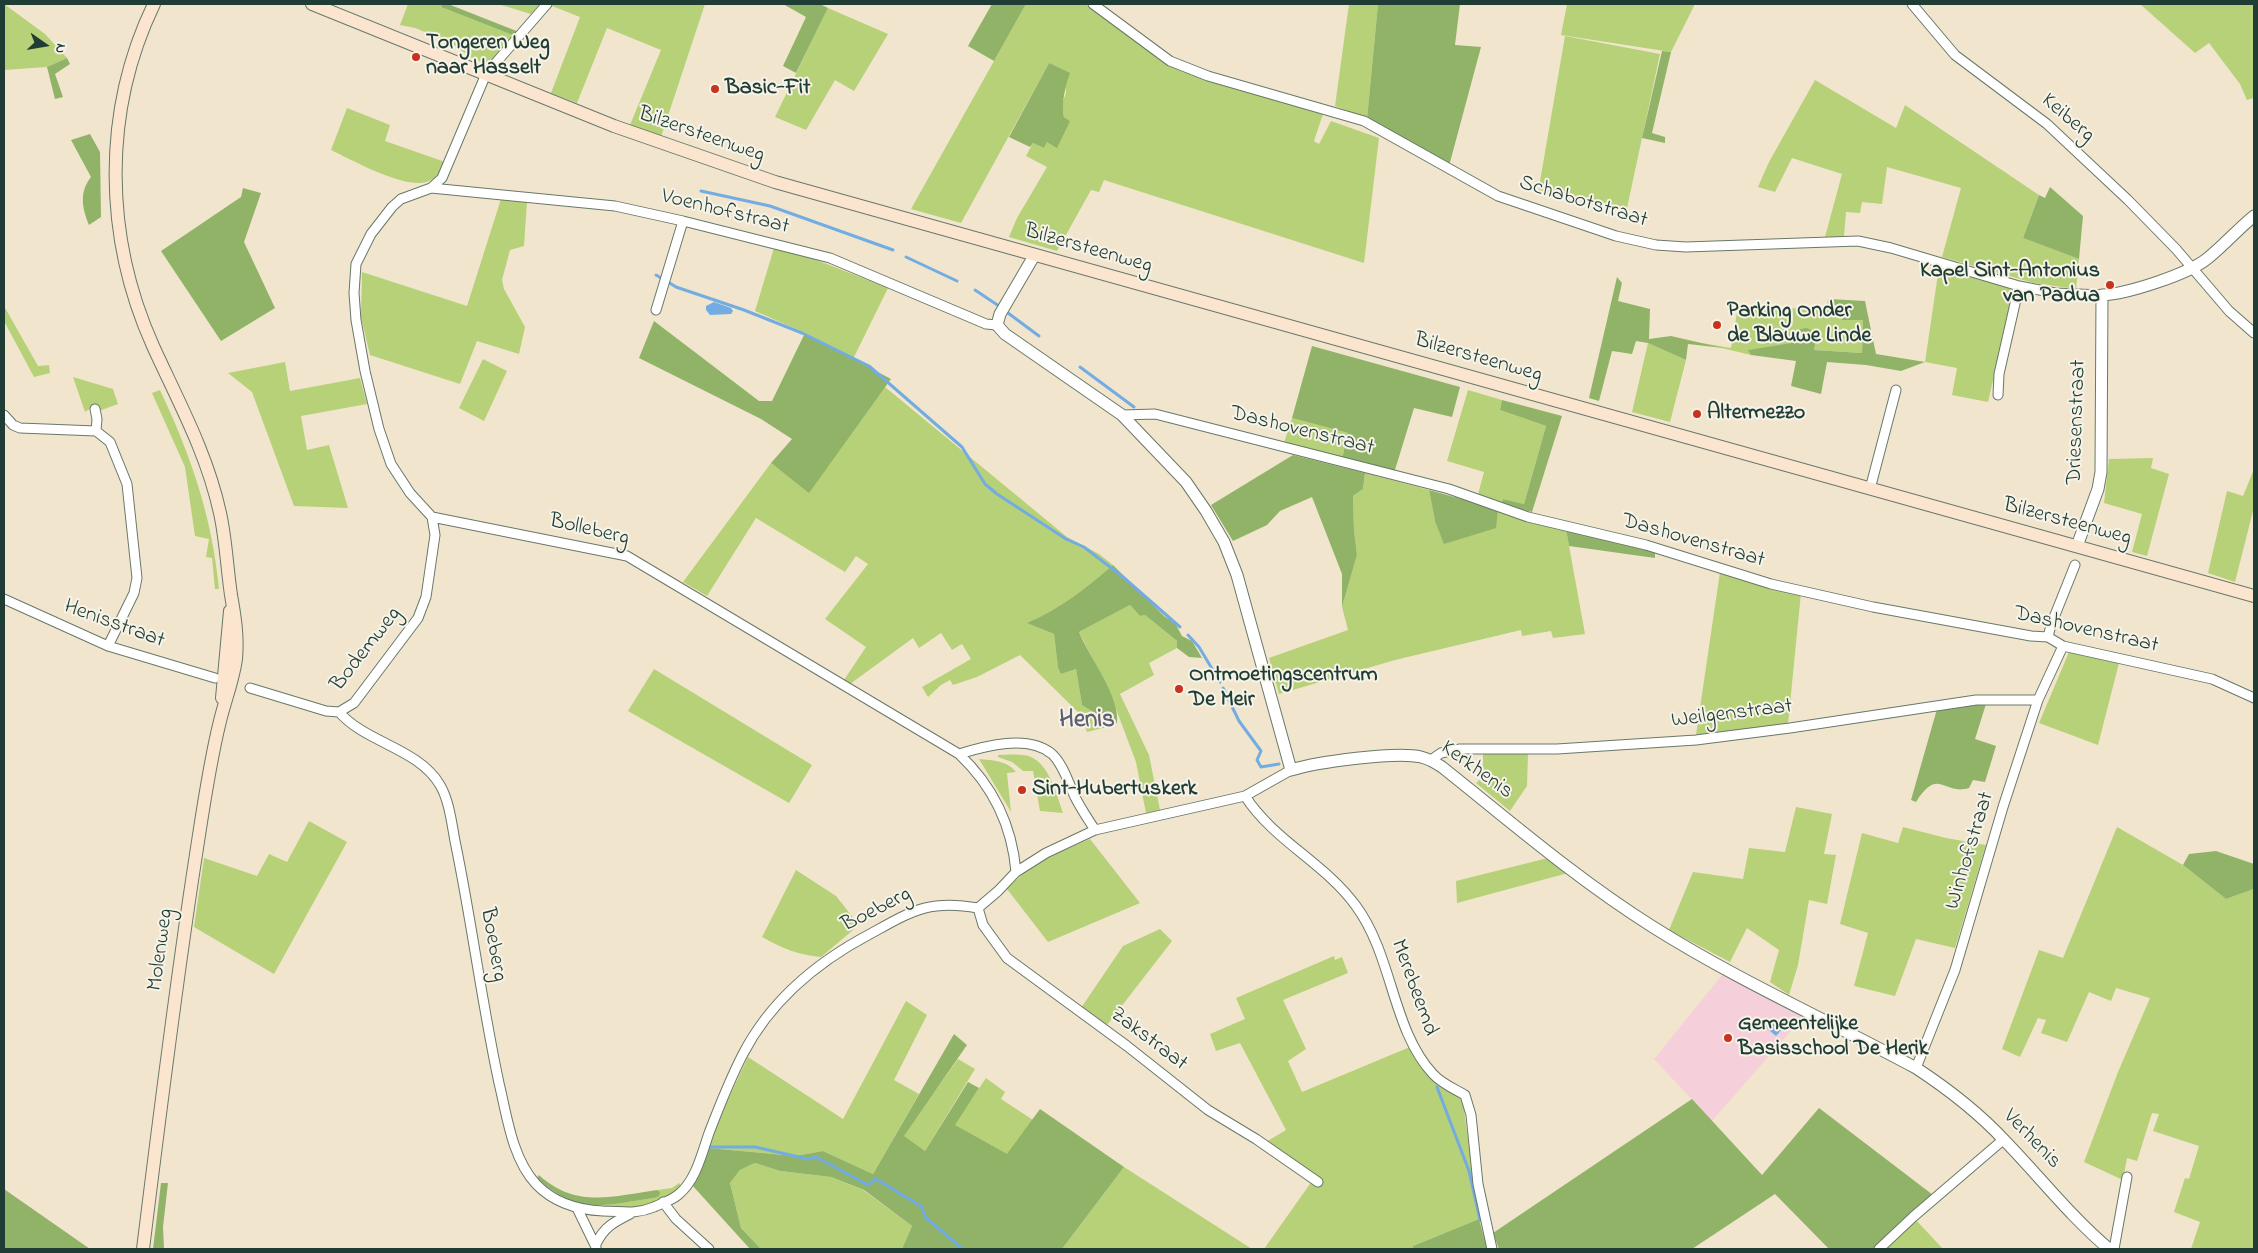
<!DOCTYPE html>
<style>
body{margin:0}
#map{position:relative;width:2258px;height:1253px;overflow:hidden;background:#f1e6cd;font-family:"Indie Flower",sans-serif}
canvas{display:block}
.frame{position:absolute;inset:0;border:5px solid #1f3d34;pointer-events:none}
.north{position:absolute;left:20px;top:20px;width:50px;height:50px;-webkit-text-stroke:4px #f7f3e8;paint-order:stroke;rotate:103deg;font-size:14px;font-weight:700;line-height:20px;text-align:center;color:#1f3d34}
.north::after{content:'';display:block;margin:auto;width:18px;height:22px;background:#1f3d34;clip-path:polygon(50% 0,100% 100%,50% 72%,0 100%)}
</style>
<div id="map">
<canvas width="2258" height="1253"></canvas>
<div class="frame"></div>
<div class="north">N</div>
</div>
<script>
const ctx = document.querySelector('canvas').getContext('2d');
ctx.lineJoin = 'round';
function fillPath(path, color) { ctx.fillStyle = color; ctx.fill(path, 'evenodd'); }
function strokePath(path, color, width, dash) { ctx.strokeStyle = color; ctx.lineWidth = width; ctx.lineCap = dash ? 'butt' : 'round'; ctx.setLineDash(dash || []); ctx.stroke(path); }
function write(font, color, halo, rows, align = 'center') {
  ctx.font = font + ' "Indie Flower",sans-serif'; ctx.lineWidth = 4; ctx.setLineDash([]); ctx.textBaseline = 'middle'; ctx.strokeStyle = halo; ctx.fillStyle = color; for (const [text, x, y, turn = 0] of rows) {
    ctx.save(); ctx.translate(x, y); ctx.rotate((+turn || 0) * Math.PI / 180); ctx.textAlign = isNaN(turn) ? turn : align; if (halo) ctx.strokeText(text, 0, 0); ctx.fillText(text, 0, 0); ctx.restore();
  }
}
const built = new Path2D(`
 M1722,975L1803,1017L1712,1121L1654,1059Z`);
const green = new Path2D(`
 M4,4L45,34L67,58L47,67L4,70Z
 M408,4H442L441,7L515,36L488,65L470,57L450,42L415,28L400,25Z
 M498,4H540L531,14Z
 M554,4H705L661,137L630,125L661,50L607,28L577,103L551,93L580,17L552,6Z
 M1026,4H1086L1170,65L1184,72L1324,111L1314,141L1319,144L1331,121L1379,138L1364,263L1104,180L1099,192L1091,190L1057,251L1009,237L1017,218L1047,167L1026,156L1033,143L1044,148L1047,142L1070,121L1064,117L1062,104L1066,93L1065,85L1049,63L961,223L911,209Z
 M1349,4H1378L1367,119L1335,106Z
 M1567,4H1695L1671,52L1561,35Z
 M2140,4H2254V98L2247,100L2240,84L2209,43L2195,53Z
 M828,8L888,34L854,91L835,80L806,130L775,117Z
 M1565,36L1660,54L1627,208L1538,193Z
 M1815,80L1896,128L1905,105L2039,195L2023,238L2079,259L2076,289L2034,283L1942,257L1961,188L1887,167L1882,204L1862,202L1860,213L1846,212L1844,236L1825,237L1842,174L1792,158L1775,192L1758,187L1769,162Z
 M347,108L390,125L385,141L445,162C442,169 438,176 431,180C411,193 352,160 331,150Z
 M501,199L527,201L524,246L510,250L502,280L504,289L525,327L519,354L477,341L460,384L370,355L361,317L362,272L467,306Z
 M774,248L814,259L888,288L853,359L805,333L755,311Z
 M1939,267L2009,287L2013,294L1988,402L1952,395L1957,368L1925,362Z
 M4,306L38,366L49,365L50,373L34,377L4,321Z
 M1843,306L1863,320L1862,353L1814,350L1816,340L1749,350L1751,355L1696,342L1731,348L1738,307L1827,309Z
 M1648,343L1686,360L1670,422L1632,412Z
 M483,359L507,371L484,421L459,408Z
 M285,362L290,391L360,378L367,404L301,416L307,450L329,445L348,508L294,506L252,392L228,373Z
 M73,377L113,389L118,404L99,411L91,408L85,412Z
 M885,387L1067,537L1099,554L1113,565C1086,588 1060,609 1028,623L1054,634L1058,668L1061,674L1076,669L1082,705L1094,710V723L1103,728L1087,732L1081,715L1020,655L977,677L953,685L950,680L941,685L928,697L922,687L971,659L962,644L952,650L941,633L919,648L913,638L850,684L844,680L866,647L825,619L868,564L856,556L845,572L756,518L707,596L683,582L771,463L809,492Z
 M160,390C191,456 212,516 219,589H215L212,558L206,557L209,539L195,536L185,467L152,393Z
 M1468,390L1502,400L1500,410L1546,426L1524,504L1503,499L1501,504L1477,498L1484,472L1447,461Z
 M1292,418L1348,433L1342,459L1284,443Z
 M2153,458L2151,468L2169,474L2147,556L2132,552L2142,514L2104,503L2109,459Z
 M2254,469V507L2235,582L2208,573L2227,491L2243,496Z
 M1365,473L1429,490L1435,521L1498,509L1566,529L1585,634L1553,638L1551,631L1522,636L1521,630L1395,660L1279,694L1269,658L1348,630L1342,607L1357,555L1354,530L1353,496L1363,489Z
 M1720,572L1801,593L1788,724L1696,735Z
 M1130,605L1140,616L1145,615L1177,641V648L1149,663L1154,675L1120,694L1149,755L1160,810L1146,813L1136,762L1110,693L1079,632Z
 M2069,652L2119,663L2098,745L2039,723Z
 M654,669L812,765L789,803L628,711Z
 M1483,754H1528L1527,786L1510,811L1476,783L1483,777Z
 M998,755C1008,755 1024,753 1033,758C1050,767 1057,796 1063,813L1040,811L1033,771H1023L1012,762L998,757Z
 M979,759C992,760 1008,761 1016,772L1007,773L1011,812Z
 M1796,807L1832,814L1824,854L1836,855L1827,904L1809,900L1798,965L1789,995L1770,982L1779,950L1747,928L1730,962L1669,930L1693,872L1743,879L1749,848L1785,852Z
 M309,821L347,842L274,974L194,927L204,858L257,876L269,854L287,862Z
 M1903,827L1946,838L1986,845L1955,948L1916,939L1895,996L1854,986L1868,933L1840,924L1862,833L1898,843Z
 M2117,827L2183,865L2226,899L2254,889V1249H2191L2200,1222L2174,1212L2185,1178L2189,1179L2199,1146L2153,1131L2159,1114L2152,1113L2137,1161L2127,1158L2123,1180L2084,1162L2118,1072L2150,998L2116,988L2111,1001L2089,992L2067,1042L2041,1033L2046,1020L2038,1018L2020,1057L2002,1049L2039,950L2063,958Z
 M1090,839L1140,903L1048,942L1007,889L1029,868L1049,857Z
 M1548,858L1568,873L1457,903L1456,881Z
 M796,870L836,896L859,925L821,957C798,955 782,948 762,937Z
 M1160,929L1172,941L1107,1025L1081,1008L1123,946Z
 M1334,956L1335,960L1342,957L1348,973L1283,1000L1306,1049L1288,1061L1302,1092L1410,1047C1418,1061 1426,1075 1438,1085C1447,1092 1458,1094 1463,1103L1479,1219L1413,1246V1249H1264L1312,1181L1266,1142L1286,1130L1240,1043L1216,1051L1210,1034L1245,1019L1236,998Z
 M906,1001L927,1015L894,1080L919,1094L873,1174L823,1151L797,1156L708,1148L725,1106L748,1057L843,1119Z
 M958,1059L975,1069L925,1151L903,1136Z
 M986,1078L1005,1092L1001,1099L1033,1120L1007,1155L954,1125Z
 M755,1163L780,1171L831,1177L863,1190L912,1226L902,1249H761L741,1228L730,1183L740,1170Z
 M1124,1167L1252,1249H1062Z
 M679,1183L682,1187C660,1212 622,1208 593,1207L654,1198L660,1192L657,1190L672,1188Z
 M1915,1219L1943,1249H1886Z`);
const forest = new Path2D(`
 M442,4H448L519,32L515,36L441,7Z
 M783,4H820L828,8L796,73L783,66L806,17Z
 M992,4H1026L994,61L968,46Z
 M1378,4H1460L1455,45L1481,47L1449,166L1367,119Z
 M1662,51L1671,52L1652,133L1665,137V143L1642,138Z
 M67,58L70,64L55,74L63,97L55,99L47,67Z
 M1049,63L1070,73C1065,86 1061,105 1064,117L1070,121L1057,148L1047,142L1044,148L1033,143L1030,147L1009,137Z
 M90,134L100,152L101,217L89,225C82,208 79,192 91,177L71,140Z
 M2050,187L2083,216L2079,259L2023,238L2039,195L2045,198Z
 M243,188L261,193L244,242L275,308L221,341L161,251L241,197Z
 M1617,277L1622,283L1618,301L1650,309L1649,339L1671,336L1723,348L1688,344L1686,360L1648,343L1636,341L1632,354L1612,351L1599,401L1589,398Z
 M1828,299L1865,301L1876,354L1925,362L1901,371L1866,365L1827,362L1821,394L1791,386L1796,361L1751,355L1748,350L1798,342L1797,330L1806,328L1814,331L1816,340L1814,350L1862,353L1863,320H1842L1843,306L1827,309Z
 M654,321L759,401H772L805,333L891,379L809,493L771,463L792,439L761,419L639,358Z
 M1312,346L1460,387L1452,417L1414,408L1394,473L1342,459L1348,433L1292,418Z
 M1502,400L1562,416L1532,512L1501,504L1503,499L1524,504L1546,426L1500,410Z
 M1293,455L1365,473L1363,489L1353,496L1354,530L1357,555L1342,607V574L1312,497L1280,511L1267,525L1233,541L1211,505Z
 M1429,490L1498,509L1496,528L1444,544L1435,521Z
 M1566,529L1655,550V558L1569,546Z
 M1113,565L1164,616L1175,623L1182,636L1192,641L1202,658L1189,657L1177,648V641L1145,615L1140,616L1130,605L1079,632C1089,657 1120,696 1117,723L1103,728L1094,723L1092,711L1082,705L1076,669L1061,674L1058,668L1054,634L1027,623C1060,609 1086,588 1113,565Z
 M1979,704H1986L1975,739L1996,746L1985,782L1973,780L1969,788C1943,796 1939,766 1916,802L1911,800L1937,709Z
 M2216,851L2254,864V889L2226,899L2183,865L2189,854Z
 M954,1034L967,1045L904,1136L925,1151L968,1082L979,1088L955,1125L1007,1154L1040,1109L1124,1167L1062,1249H902L912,1226L864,1190L831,1177L780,1171L755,1163L740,1170L730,1183L741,1228L761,1249H750L692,1185L708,1148L796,1156L823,1151L873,1174Z
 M1692,1099L1762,1175L1819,1108L1933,1195L1876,1249H1829L1775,1194L1692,1249H1499L1493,1233Z
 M539,1175C576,1209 613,1196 657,1190L660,1192L659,1196L654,1198C603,1205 578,1216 537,1178Z
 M161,1183H168L163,1227L164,1249H153Z
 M4,1189L90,1249H4Z
 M1479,1219L1487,1249H1413V1246Z`);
const water = new Path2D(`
 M714,302L731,308L733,311L731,314L710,315L706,310V306Z
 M1769,1019L1784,1027L1776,1036L1764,1026Z`);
const stream = new Path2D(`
 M701,191L770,206L893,250
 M906,257L957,281
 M656,275L661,278
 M668,282L676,287L744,310L802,333L869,366L962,447L985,484L997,494L1066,539L1084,547L1123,577L1180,627
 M975,290L999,306
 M1008,313L1039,336
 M1080,367L1134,407
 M1188,635L1199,647L1220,682
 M1223,688L1239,721L1261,751L1257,760L1261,767L1279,764
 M1437,1087L1469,1171L1480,1220
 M711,1147H755L808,1159L816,1157L868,1185L876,1179L921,1206L926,1218L963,1249`);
const minor = new Path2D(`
 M547,4L486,74L442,178L431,188L401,199L392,207L371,234L356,264L354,293L356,320L365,371L379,429L391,464L410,493L432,517L627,556L959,754C993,786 1012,825 1016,872
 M1093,4L1170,61L1208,76L1364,121L1498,196L1616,236L1656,245L1686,247L1858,241L1891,248L2019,286L2055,293L2102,295
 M1912,4L1955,55L2047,124L2128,200L2176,249L2229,311L2254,333
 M431,188L615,206L683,221L830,258L986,324L997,325
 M656,310L683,221
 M1998,395L1999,374L2019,286
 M95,409L97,419L96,431
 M4,415L13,425L20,428L96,431L110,442L127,484L137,578L134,593L108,646
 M1122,415L1155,414L1449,489L1528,517L1646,545L1771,584L1873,607L2031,636L2048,637L2063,646L2212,679L2254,698
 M1870,489L1896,390
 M4,599L108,646L215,678
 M2048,637L2051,625L2075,565
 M250,688L326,711L339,712L354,703L418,618L426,597L435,535L432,517
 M339,712C366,743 418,748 440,785C450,802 452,827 456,846C472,924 482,1004 499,1083C507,1116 512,1158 536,1184C554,1203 578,1210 603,1211C623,1211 634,1215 654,1207C662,1203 673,1200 679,1194C696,1180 702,1153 709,1133C719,1107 730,1079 743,1054C771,1000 817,962 870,934C912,911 929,899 978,908
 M959,754C985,746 1028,734 1052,754C1063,764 1069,784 1075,797C1081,809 1088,819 1095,830
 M1431,760L1441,753L1460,749H1557L1696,740L1790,728L1976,700H2038
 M1245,796C1274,841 1325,863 1356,906C1393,956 1392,1030 1433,1074C1442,1084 1455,1089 1465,1095L1471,1115L1478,1184L1492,1249
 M978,908L983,925L1007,958L1127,1046L1208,1110L1256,1139L1318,1182
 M978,908L998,891L1016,872L1046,853L1095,830L1245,796L1291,770
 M1916,1068L1955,970L2003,807L2038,700L2063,646
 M663,1202L676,1219L709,1249
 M577,1208L596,1247
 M596,1244C604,1227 614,1222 630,1214
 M1879,1249L1913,1217L2004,1139
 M2114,1249L2127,1177`);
const tertiary = new Path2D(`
 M1034,256L1000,314L997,325L1005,334L1122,415L1186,482L1206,511L1224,542L1237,575L1291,770C1317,762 1397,751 1421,757C1429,759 1436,763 1442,767C1511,822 1578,880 1653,927C1737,980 1829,1021 1916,1068C1948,1089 1979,1113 2005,1141C2040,1177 2071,1217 2109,1249
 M2077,546L2098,489L2101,472L2102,295C2127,294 2189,274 2208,258C2224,245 2238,229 2254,216`);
const secondary = new Path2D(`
 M312,4L614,126L775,182L2254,596
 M222,698L230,611
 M143,1249C159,1120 175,990 195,861C202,816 209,765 220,721C225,700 233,681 236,659C238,637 235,617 231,595C227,568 226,540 220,513C207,453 178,401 153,346C104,237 102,112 154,4`);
const markers = [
 [416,57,5,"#c8321e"],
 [715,89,5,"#c8321e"],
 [2110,285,5,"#c8321e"],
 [1717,325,5,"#c8321e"],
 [1697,414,5,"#c8321e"],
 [1179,689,5,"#c8321e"],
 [1022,790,5,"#c8321e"],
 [1728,1038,5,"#c8321e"]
];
const poiNames = [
 ["Tongeren Weg",426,44],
 ["naar Hasselt",426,69],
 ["Basic-Fit",725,89],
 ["Kapel Sint-Antonius",2100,272,"right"],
 ["van Padua",2100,297,"right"],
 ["Parking Onder",1727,312],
 ["de Blauwe Linde",1727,337],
 ["Altermezzo",1707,414],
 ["Ontmoetingscentrum",1189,676],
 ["De Meir",1189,701],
 ["Sint-Hubertuskerk",1032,790],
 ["Gemeentelijke",1738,1025],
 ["Basisschool De Herik",1738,1050]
];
const streetNames = [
 ["Keiberg",2067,119,41],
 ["Bilzersteenweg",701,136,19],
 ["Schabotstraat",1583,203,17],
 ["Voenhofstraat",725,213,14],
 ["Bilzersteenweg",1088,250,16],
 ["Bilzersteenweg",1478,359,16],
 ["Driesenstraat",2078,422,-88],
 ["Dashovenstraat",1302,432,14],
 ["Bilzersteenweg",2067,523,15],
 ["Bolleberg",589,531,13],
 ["Dashovenstraat",1693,542,16],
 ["Henisstraat",114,625,20],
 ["Dashovenstraat",2086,631,13],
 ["Bodemweg",367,650,-52],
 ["Weilgenstraat",1732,715,-7],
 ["Kerkhenis",1476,771,36],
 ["Winhofstraat",1971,851,-73],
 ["Boeberg",877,911,-27],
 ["Boeberg",492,945,80],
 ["Molenweg",162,950,-82],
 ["Merebeemd",1413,988,70],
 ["Zakstraat",1148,1040,37],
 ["Verhenis",2031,1140,46]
];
const quarterNames = [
 ["Henis",1087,722]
];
fillPath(built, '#f5cfd9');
fillPath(green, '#b6d177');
fillPath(forest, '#90b368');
fillPath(water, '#73ace3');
strokePath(stream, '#73ace3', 3);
strokePath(minor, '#68786a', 11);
strokePath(tertiary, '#68786a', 13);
strokePath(secondary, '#68786a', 14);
strokePath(minor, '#fff', 9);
strokePath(tertiary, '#fff', 11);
strokePath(secondary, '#fbe5cf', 12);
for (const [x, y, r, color] of markers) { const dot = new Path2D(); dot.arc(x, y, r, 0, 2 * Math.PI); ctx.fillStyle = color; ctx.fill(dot); strokePath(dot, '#f7f3e8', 2); }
write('bold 22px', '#1f3d34', '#f7f3e8', poiNames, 'left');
write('22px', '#1f3d34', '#f7f3e8', streetNames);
write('bold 25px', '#5e5f6e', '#f7f3e8', quarterNames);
</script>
